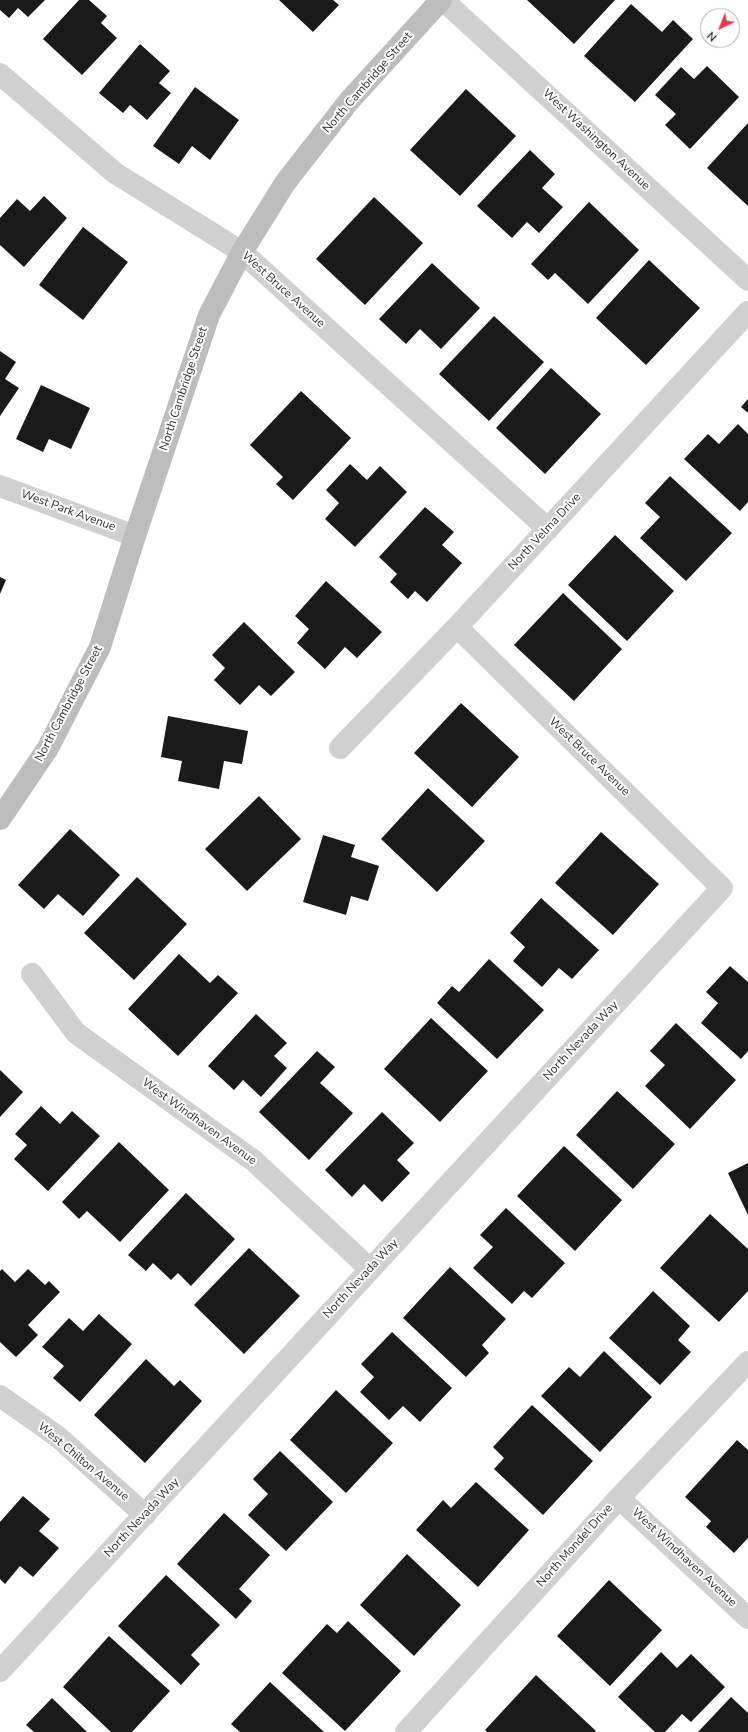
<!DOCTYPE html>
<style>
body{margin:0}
#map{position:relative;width:748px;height:1732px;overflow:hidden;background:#fff;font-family:"Nunito Sans",sans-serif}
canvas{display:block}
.north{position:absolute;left:700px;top:8px;width:40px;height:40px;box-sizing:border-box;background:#fff;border:1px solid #adadad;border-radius:50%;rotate:223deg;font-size:11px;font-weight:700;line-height:16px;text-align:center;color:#333}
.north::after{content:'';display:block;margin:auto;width:14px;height:18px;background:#e63946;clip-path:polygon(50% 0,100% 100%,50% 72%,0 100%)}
</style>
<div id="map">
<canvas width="748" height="1732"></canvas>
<div class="north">N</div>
</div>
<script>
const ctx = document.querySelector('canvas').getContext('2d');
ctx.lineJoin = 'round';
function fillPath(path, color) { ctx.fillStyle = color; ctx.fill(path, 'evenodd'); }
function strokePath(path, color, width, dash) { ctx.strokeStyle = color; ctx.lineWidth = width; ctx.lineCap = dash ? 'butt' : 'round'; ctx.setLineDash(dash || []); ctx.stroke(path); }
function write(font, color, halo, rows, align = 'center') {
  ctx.font = font + ' "Nunito Sans",sans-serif'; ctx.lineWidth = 4; ctx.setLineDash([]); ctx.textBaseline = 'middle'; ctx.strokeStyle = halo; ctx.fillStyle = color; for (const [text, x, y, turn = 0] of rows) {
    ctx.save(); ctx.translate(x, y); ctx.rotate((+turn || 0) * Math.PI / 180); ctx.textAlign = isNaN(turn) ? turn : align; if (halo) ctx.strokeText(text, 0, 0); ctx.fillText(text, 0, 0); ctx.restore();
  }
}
const building = new Path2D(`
 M0,0H45L28,17L18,8L9,18L0,10Z
 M79,0H89L107,16L101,23L117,38L82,75L43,39Z
 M279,0H333L339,5L313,32Z
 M527,0H615L574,44Z
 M631,4L662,32L673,20L693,39L635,102L584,56Z
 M140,44L170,71L159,83L171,93L147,120L130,105L123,113L99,93Z
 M707,66L739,97L690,149L665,125L676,114L655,95L681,67L694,79Z
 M195,87L239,120L210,160L192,146L179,164L153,146Z
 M466,89L516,136L460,196L410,150Z
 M748,123V206L707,168Z
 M530,150L555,174L542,188L563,207L539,233L527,222L512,238L477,206Z
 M44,196L67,218L24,267L0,245V218L17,199L30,211Z
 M374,197L423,243L365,305L316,259Z
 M589,202L639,250L588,304L555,273L548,280L531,264Z
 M83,227L128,262L83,320L39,285Z
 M649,260L700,308L646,365L596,318Z
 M432,263L480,308L441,349L420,329L406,344L379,319Z
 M494,316L544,362L489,421L439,374Z
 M0,351L16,362L5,379L19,388L0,416Z
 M551,368L601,414L545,474L496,428Z
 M41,385L90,408L71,449L49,439L43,452L16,439Z
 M301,391L351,438L293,500L276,484L283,477L250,445Z
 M748,399V413L741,407Z
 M738,424L748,434V502L740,511L684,459L708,434L719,444Z
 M350,464L367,480L380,466L407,492L355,547L325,519L339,503L326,490Z
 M670,476L732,533L686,581L640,538L660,517L645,503Z
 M425,507L454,532L442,545L462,563L427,602L415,591L408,599L390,582L397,574L379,557Z
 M615,535L674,591L627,641L568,585Z
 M0,577L6,580L0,594Z
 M326,581L382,632L357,658L345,647L325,669L297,643L309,629L295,616Z
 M563,593L622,649L574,701L514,645Z
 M244,622L295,672L271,696L259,685L240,705L214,680L225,668L212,655Z
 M461,703L519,757L472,807L414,753Z
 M168,716L248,731L242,764L224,761L219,789L178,781L182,761L161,757Z
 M428,788L485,841L437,892L381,839Z
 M259,796L301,839L247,891L205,849Z
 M70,829L120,875L83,916L58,894L44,909L18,885Z
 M601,832L659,884L613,935L555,883Z
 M323,835L355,845L351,857L379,866L368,901L351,896L346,915L303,902Z
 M137,877L187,924L134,980L84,933Z
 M541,898L599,950L572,979L559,968L542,987L513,961L525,947L510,933Z
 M179,954L210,983L218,975L238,993L178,1056L128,1009Z
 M489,959L544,1010L497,1059L437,1003L452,986L459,992Z
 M730,966L748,982V1051L741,1059L701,1023L718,1003L706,992Z
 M256,1014L287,1043L274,1056L287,1068L261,1097L243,1080L234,1090L208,1066Z
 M431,1018L488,1071L440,1122L384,1069Z
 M676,1023L736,1080L690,1129L645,1086L665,1065L650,1051Z
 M317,1051L335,1067L320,1083L353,1113L309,1160L259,1112Z
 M0,1070L23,1092L0,1117Z
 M617,1091L675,1144L633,1189L576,1135Z
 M41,1106L60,1124L72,1111L100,1136L48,1191L14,1159L27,1145L15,1134Z
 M382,1112L414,1143L397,1160L410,1173L382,1202L364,1184L352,1197L325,1170Z
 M119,1142L169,1190L120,1242L87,1211L79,1219L62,1202Z
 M564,1146L622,1200L575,1251L517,1196Z
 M748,1163V1215L728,1173Z
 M186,1193L235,1239L191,1286L178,1273L171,1280L153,1263L146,1271L128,1255Z
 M506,1208L565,1263L532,1298L524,1291L512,1304L473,1268L493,1247L480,1235Z
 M710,1214L748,1249V1291L719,1322L660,1268Z
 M249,1248L300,1296L244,1354L194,1305Z
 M450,1267L506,1319L482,1345L489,1353L466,1377L403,1318Z
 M2,1269L15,1282L28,1269L45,1285L49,1281L60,1292L28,1325L38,1335L16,1357L0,1342V1271Z
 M653,1291L690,1326L678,1340L691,1352L660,1385L609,1338Z
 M99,1314L132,1344L80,1402L53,1378L64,1366L42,1347L69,1318L83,1331Z
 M392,1332L452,1388L420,1422L403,1406L389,1420L360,1392L374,1377L361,1364Z
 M604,1351L652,1397L600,1452L541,1396L569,1367L580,1377Z
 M146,1359L174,1386L180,1380L202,1401L145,1463L94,1415Z
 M336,1390L393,1443L346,1493L290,1440Z
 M532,1405L593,1461L543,1515L494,1469L504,1458L493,1447Z
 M737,1440L748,1450V1538L734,1553L706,1527L711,1521L685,1497Z
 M280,1451L333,1502L286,1551L248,1515L268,1494L253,1479Z
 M476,1482L529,1530L478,1587L416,1530L443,1500L451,1508Z
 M23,1496L50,1519L39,1531L59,1548L33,1577L20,1566L5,1584L0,1579V1522Z
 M224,1513L270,1555L239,1589L252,1601L236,1619L177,1564Z
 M407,1554L461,1605L414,1656L360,1605Z
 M166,1575L220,1625L191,1655L200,1664L181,1685L118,1626Z
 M609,1580L662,1630L610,1686L557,1636Z
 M348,1621L401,1671L345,1731L282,1673L327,1624L337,1633Z
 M109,1636L170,1691L132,1732H111L63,1687Z
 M661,1652L677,1668L691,1654L725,1687L691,1722L682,1714L665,1732H655L618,1697Z
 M536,1675L596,1731L595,1732H487L485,1730Z
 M270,1682L324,1732H240L231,1724Z
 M731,1697L748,1713V1732H698Z
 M52,1698L87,1732H34L26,1725Z`);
const street = new Path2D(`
 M443,0L748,280
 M0,74L115,173L242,252L548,529
 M0,486L135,536
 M340,748L457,627L748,312
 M32,974L76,1033L254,1161L370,1269
 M0,1396L57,1436L145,1515
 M619,1498L748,1618
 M0,1671L722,888L457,627
 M406,1732L619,1498L748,1362`);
const secondary = new Path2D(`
 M0,819L48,748L100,647L135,536L209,315L242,252L285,183L349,101L441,0`);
const streetNames = [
 ["North Cambridge Street",368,83,-49],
 ["West Washington Avenue",596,140,43],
 ["West Bruce Avenue",283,290,42],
 ["North Cambridge Street",184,389,-72],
 ["West Park Avenue",68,511,20],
 ["North Velma Drive",545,532,-47],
 ["North Cambridge Street",69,704,-62],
 ["West Bruce Avenue",589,757,44],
 ["North Nevada Way",581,1041,-47],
 ["West Windhaven Avenue",199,1122,36],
 ["North Nevada Way",361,1279,-47],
 ["West Chilton Avenue",83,1462,40],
 ["North Nevada Way",142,1518,-47],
 ["North Mondel Drive",575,1546,-48],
 ["West Windhaven Avenue",684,1558,43]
];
fillPath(building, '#1a1a1a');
strokePath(street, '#d0d0d0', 22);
strokePath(secondary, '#bdbdbd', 22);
write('12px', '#333', '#fff', streetNames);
</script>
